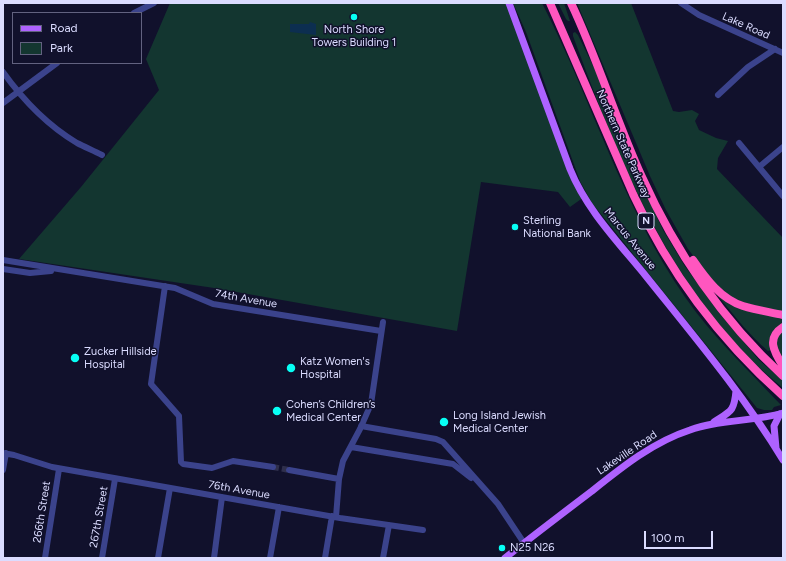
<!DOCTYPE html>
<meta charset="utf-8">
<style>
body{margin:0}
#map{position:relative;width:786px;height:561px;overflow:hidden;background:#11112c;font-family:Figtree,sans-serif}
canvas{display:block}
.frame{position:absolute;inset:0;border:4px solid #dbdcff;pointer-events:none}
.legend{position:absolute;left:12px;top:12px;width:130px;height:52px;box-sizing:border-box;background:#11112c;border:1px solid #626280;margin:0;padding:5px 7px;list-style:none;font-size:12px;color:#dbdcff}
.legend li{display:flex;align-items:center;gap:8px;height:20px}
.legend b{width:20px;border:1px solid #626280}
.scale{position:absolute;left:644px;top:531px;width:69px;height:18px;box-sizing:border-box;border:2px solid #dbdcff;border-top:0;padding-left:5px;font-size:12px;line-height:14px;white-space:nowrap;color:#dbdcff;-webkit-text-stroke:3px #11112c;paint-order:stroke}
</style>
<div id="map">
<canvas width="786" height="561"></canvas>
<div class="frame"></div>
<ul class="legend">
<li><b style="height:5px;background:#ae62ff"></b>Road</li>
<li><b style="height:11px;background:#133630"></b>Park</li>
</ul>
<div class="scale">100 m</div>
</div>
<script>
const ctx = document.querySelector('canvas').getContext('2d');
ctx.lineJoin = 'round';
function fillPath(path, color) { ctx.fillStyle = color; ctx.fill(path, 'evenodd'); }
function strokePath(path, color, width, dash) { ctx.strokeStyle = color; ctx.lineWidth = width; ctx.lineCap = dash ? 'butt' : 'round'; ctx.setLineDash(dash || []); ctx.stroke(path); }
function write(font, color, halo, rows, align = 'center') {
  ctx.font = font + ' Figtree,sans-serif'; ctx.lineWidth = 3; ctx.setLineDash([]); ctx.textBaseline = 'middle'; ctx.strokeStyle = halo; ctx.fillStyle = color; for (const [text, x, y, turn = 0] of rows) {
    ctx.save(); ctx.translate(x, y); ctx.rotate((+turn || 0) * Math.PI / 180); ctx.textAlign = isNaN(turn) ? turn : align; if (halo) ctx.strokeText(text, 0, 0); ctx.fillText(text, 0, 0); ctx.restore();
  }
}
const green = new Path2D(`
 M170,3H509L584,197L570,207L558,192L481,182L457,331L214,288L19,259L81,187L159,90L146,59Z
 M513,3H542C592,100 622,206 685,297C712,336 748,370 781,405L774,407L772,410H764L757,408L592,203L580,181L526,32Z
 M558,3H564L570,21H568L566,19Z
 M577,3H631L673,111L679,112L692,110L699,114L695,121L699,130L716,138L728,141L718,158L717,169L783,238V312L748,304L731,297L712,280L688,249L666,210L650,176Z
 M575,32L578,35L600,80L636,173L663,230L684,265L719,313L759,360L783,381V388C674,300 620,164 573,36V33Z
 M718,296L783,317V324L771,350L768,351C749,335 734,315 718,296Z
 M783,330V360L779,354L775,340Z`);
const water = new Path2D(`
 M310,22L316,24V35L290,32V24H309Z`);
const minorTunnel = new Path2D(`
 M273,467L289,470`);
const minor = new Path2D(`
 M681,3L699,15L783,53
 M134,13L154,3
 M3,72C23,100 47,125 77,143C85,147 94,151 102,155
 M718,95L748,67L775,49
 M3,103L57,63
 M739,143L783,196
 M759,167L783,147
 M3,260L175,288L213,304L381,331
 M3,269L30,273L51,271
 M165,286L151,384L179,416L181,462L183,464L212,468L233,461L273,467
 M361,426L436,439L443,442L498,504L524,543
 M351,447L453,464L471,478
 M3,453L14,455L52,467L340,518L423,530
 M3,470L6,453
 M289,470L339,479
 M336,517L339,479L343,461L360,429L371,404L383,322
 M45,558L59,469
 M102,558L115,479
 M158,558L170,488
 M214,558L222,497
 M270,558L279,507
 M325,558L332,516
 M383,558L389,525`);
const major = new Path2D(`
 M509,3L570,169C586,209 618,242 645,275C693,335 743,394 783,460
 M714,422C731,411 734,412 736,391
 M776,448L774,426L780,414
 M505,558C534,535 563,513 592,491C622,467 653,442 690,430C720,419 753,422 783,413`);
const highway = new Path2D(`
 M550,3L633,194C669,272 719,339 783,396
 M571,3C598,60 616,120 642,177C675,251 723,321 783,376
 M693,260C706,279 721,299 743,306C756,310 770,312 783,315
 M783,327C766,338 774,352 783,366`);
const markers = [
 [354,17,4,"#07fff5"],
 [515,227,4,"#07fff5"],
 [75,358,5,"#07fff5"],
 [291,368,5,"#07fff5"],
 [277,411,5,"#07fff5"],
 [444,422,5,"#07fff5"],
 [502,548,4,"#07fff5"]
];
const shields = [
 [646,221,16]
];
const shieldNames = [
 ["N",646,221]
];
const streetNames = [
 ["Lake Road",746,26,24],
 ["Northern State Parkway",623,144,66],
 ["Marcus Avenue",630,239,51],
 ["74th Avenue",246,299,10],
 ["Lakeville Road",627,453,-34],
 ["76th Avenue",239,490,10],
 ["266th Street",42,512,-81],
 ["267th Street",99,517,-80]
];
const poiNames = [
 ["North Shore",354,30,"center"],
 ["Towers Building 1",354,43,"center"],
 ["Sterling",523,221],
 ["National Bank",523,234],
 ["Zucker Hillside",84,352],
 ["Hospital",84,365],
 ["Katz Women's",300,362],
 ["Hospital",300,375],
 ["Cohen’s Children’s",286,405],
 ["Medical Center",286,418],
 ["Long Island Jewish",453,416],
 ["Medical Center",453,429],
 ["N25 N26",510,548]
];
fillPath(green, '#133630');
fillPath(water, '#0c2e50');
strokePath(minorTunnel, '#2f2f4c', 6, [6, 3]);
strokePath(minor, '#3b438c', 6);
strokePath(major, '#ae62ff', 7);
strokePath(highway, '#ff56bf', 8);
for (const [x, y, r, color] of markers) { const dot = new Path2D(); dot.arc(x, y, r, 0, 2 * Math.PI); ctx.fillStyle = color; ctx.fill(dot); strokePath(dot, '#11112c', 1.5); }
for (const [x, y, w] of shields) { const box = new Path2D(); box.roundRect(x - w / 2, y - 8, w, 16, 3); ctx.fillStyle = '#11112c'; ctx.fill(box); strokePath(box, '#dbdcff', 1); }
write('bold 10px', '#dbdcff', null, shieldNames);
write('11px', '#dbdcff', '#11112c', streetNames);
write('11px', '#dbdcff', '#11112c', poiNames, 'left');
</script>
